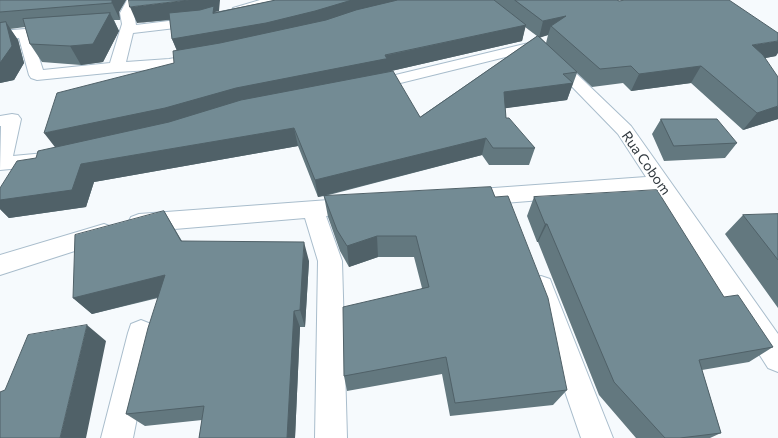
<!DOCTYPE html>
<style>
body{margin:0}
canvas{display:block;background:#f6fafd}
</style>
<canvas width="778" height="438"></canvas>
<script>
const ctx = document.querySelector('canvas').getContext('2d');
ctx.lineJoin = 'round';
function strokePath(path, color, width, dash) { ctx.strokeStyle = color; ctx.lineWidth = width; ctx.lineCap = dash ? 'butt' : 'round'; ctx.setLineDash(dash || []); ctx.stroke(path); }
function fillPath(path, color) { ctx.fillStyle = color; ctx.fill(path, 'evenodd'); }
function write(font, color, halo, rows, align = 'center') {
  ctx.font = font + ' Commissioner,sans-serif'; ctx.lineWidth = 3.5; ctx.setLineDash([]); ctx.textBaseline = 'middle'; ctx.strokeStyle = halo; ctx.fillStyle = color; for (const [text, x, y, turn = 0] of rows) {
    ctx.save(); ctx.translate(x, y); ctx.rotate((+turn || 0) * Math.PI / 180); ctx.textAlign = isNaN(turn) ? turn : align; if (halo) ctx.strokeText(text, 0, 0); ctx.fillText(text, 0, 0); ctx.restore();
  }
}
const minor = new Path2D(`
 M127,0H139L134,13L136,25L201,17L206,18L208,21L206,24L201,25L133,33L126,62L169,59L199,54L204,56L207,59L204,62L169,69L117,72L37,80L31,78L29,75L19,38L0,39V31L25,29L30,30L43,70L110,63L122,24L120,13Z
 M260,0H279L277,3L238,15L233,14L232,11L233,8Z
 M537,41L542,42L544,45L542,48L368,91L362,89L360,86L362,83Z
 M554,55L559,57L631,126L778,334V372L768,368L655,191L466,206L459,203L455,198L459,193L466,190L646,177L618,134L549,63L546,60L549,57Z
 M12,114L18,115L21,119L13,156L45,153L52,155L55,160L52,165L0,170L1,126H0V116Z
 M356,198L364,200L367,206L364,212L356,214L326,216L342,261L347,438H315L318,261L305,218L139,232L131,229L128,223L131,217L139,214Z
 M104,224L112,227L115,233L112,239L0,275V255Z
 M541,276L550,279L553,287L613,438H581L529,287L532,279Z
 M141,320L151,324L154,333L133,438H101L128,333L131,324Z`);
const wall = new Path2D(`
 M0,0H126L119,12L120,20H114L119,31L103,62L81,65L42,62L30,44L25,27L10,29L18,40L24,63L14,80L0,83Z
 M276,0H617L776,56L765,58L778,119L743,130L691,83L631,91L623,83L592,87L577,73L567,100L505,108L506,118L535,148L529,165H489L482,155L325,196L491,187L567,390L553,405L450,416L442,374L347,391L344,376L422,288L414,257H378L349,267L340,251L328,217L324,196L318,197L298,146L94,182L86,207L9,218L0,209V200L36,158L55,147L174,63L177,51L172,39L170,20L137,23L219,11L215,12ZM525,27L537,36L420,117L391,71L522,41ZM548,35L546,43L540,37Z
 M661,119L737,143L725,158L664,161L652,134Z
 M534,197L724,297L773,347L749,362L702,370L721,433L710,438H636L599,395L538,242H537L527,216Z
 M164,211L182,241L309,261L305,327H300L295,438H199L202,420L145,426L126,414L158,298L92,314L73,298Z
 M778,214V308L725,234L743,215Z`);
const shadedWall = new Path2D(`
 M112,0H126L119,12L120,20L112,3Z
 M189,0H220L219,11L215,12L219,22L204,16L137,23L130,7Z
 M352,0H433L179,55L172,39Z
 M110,13L119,31L103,62L81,65L70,46Z
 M566,16L551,26L548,35L539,38L543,21Z
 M6,22L18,40L24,63L14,80L0,83V63Z
 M526,25L522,41L387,72L58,151L44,133L236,88Z
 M778,41V53L776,56L740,63L752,45Z
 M701,66L691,83L631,91L639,74Z
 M573,83L567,100L500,109L504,92Z
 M778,106V119L743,130L757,113Z
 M294,128L298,146L94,182L86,207L9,218L0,209V200L81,164Z
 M486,138L482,155L318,197L315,180Z
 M545,224H547L538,242H537Z
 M377,236L378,257L349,267L347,246Z
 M304,242L309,261L305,327L300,310Z
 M165,275L178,292L92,314L73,298Z
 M294,311L300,327L295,438H287Z
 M87,325L106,341L86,438H60Z`);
const building = new Path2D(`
 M0,0H112V3L0,12Z
 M129,0H189L130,7Z
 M276,0H352L315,11L266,23L172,39L169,13L200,10L214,6L213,13Z
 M398,0H494L526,25L385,55L387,59H385L236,88L165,108L44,133L57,93L174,63L173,51L220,43L326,20L356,10Z
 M515,0H617L619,1L625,0H729L778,33V41L752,45L763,55L778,77V106L757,113L701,66L639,74L631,66L600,69L551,26L566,16L543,21Z
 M110,13L93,44L70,46L30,44L23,19Z
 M6,22L12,46L0,63V23Z
 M538,36L577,72L563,74L573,83L504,92L506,118H509L535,148H493L486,138L315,180L294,128L81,164L72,190L0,200V188L17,161L36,158L38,151L169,122L241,100L393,71L420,117Z
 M661,119H717L737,143L674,146Z
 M491,187L495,197L508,196L548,298L567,390L455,403L446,357L344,376L343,307L429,287L416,236H377L347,246L337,230L324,196Z
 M657,190L724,297L738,295L773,347L699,360L721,433L680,438H665L614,382L547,224H545L534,197Z
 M164,211L181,241L304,242L300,310L294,311L287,438H199L204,406L126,414L148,328L165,275L73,298L75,235Z
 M778,214V260L743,215Z
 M87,325L60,438H0V392L5,390L28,335Z`);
const streetNames = [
 ["Rua Cobom",646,163,55]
];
strokePath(minor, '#a9bdcc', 2);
fillPath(minor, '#fff');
fillPath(wall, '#63787f');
fillPath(shadedWall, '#506168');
fillPath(building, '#738b94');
strokePath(building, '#506168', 1);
write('14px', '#31393f', '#fff', streetNames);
</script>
